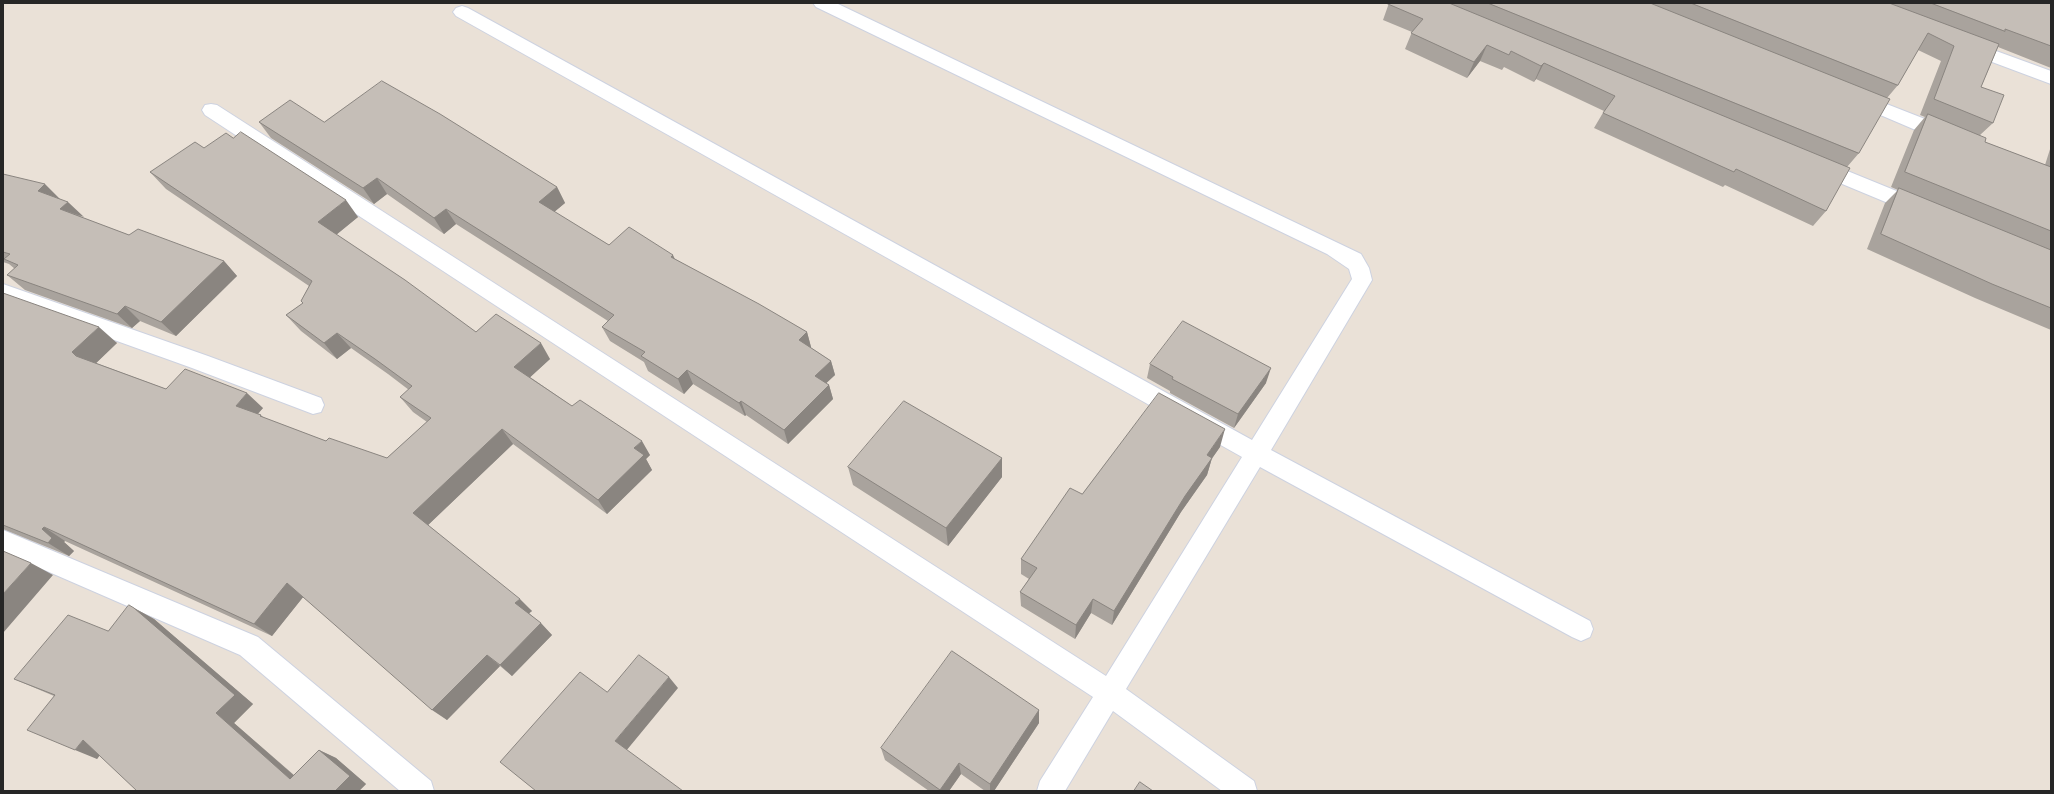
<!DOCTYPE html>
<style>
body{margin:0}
#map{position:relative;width:2054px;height:794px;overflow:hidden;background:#eae1d7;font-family:"Nunito Sans",sans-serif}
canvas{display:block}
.frame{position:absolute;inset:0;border:4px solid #262626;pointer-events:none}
</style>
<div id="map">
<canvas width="2054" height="794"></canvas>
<div class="frame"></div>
</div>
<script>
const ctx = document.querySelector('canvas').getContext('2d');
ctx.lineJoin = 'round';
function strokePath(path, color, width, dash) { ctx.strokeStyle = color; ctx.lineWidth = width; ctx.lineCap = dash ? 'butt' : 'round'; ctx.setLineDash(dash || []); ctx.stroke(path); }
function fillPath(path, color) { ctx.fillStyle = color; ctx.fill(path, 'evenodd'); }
const minor = new Path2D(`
 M813,3H836L1361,254L1369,268L1372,280L1271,450L1590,621L1593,629L1590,637L1581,641L1572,637L1260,467L1126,689L1254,781L1257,791H1222L1113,711L1065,791H1037L1040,781L1093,697L205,115L202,110L205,105L211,104L217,105L1106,676L1242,457L456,16L453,12L456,8L462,6L468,8L1252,440L1352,279L1349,269L1327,254L816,7Z
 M1966,40L2051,71V84L1960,50L1957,46L1960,42Z
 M1856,92L1953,130L1955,135L1953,140L1946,142L1939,140L1850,102L1847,98L1850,94Z
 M1818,159L1926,203L1929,208L1926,213L1919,215L1912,213L1811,171L1808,166L1811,161Z
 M3,284L208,356L321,398L324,405L321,412L313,414L192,368L3,300Z
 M3,530L258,637L431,781L434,791H400L240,655L3,552Z`);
const wall = new Path2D(`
 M1389,3H2051V68L1998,47L1981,87L1993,123L1980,135L1985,142L2045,165L2051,146V330L1975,298L1867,249L1885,203L1898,190L1891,187L1914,130L1925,117L1920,115L1941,61L1918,50L1898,85L1887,98L1859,153L1847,167L1826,211L1813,226L1725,185L1723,187L1594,128L1604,111L1536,79L1534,82L1504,67L1502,70L1480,61L1467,78L1405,49L1412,32L1383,20Z
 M259,122H324L557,187L565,203L554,212L609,245L675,259L807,332L811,347H810L831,361L835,375L826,383L829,385L833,399L788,444L746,415L745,416L693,384L684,394L648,371L644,362L610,341L602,327L608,321L456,224L444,234L387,194L374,204L271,138Z
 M204,148L358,217L336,235L476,332L550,359L530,377L572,406L650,455L646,459L652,470L607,514L513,444L428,525L532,611L529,613L552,635L512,676L500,666L447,720L303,597L272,636L65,541L64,542L74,551L69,556L3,529V293L117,343L96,363L166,389L263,408L258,414L261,415L264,418L326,441L387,458L427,422L413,412L400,397L409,390L388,374L351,348L337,359L301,331L286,315L303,303L301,301L309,286L166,189L150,172Z
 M3,174L60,199L83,218L129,235L224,261L237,276L176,336L140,321L132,328L25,290L7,275L15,269L9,264L3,262Z
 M1150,364L1266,383L1234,428L1170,393V391L1147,378Z
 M1220,447L1212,458L1207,475L1181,512L1112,625L1091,613L1075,639L1021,606L1020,592L1029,579L1021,574V559L1082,494Z
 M1002,458V477L948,546L853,485L848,467Z
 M134,608L154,619L253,704L234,723L294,775L319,750L336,758L366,784L359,791H137L100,755L97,759L54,696L14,679L108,631Z
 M1039,710V723L994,791H985L961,774L949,791H929L885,760L881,748Z`);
const shadedWall = new Path2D(`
 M1487,45L1480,61L1467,78L1474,62Z
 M1544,63L1536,79L1534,82L1541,66Z
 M377,178L387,194L374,204L363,188Z
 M45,184L60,199L38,191Z
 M557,187L565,203L547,218L539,202Z
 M346,200L358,217L331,239L318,222Z
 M68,202L84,217L60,209Z
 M446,209L456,224L444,234L434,218Z
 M673,255L680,270L671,257Z
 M224,261L237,276L176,336L161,322Z
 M125,306L140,321L132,328L117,314Z
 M99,327L117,343L91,368L72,352Z
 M807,332L811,347L803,355L799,340Z
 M337,333L351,348L337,359L324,343Z
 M541,343L550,359L525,382L514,367Z
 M831,361L835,375L819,390L815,376Z
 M1271,368L1266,383L1234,428L1238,414Z
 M687,370L693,384L684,394L678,379Z
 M829,385L833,399L788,444L784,430Z
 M247,393L263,408L252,420L236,406Z
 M741,401L746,415L745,416L739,403Z
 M502,429L513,444L426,527L413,513Z
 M1225,429L1220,447L1211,460L1212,458L1207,475L1181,512L1112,625L1114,611L1185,496L1207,455Z
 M642,441L650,455L646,459L652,470L607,514L598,500L634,448Z
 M1002,458V477L948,546L946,528Z
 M44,527L65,541L64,542L74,551L69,556L48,543L42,529Z
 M31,563L53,575L3,633V594Z
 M287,583L304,596L272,636L254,624Z
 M520,599L532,611L527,615L515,603Z
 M1093,599L1091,613L1075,639L1076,625Z
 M134,608L154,619L253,704L234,723L307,787L290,779L216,713Z
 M541,623L552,635L512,676L500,665Z
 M487,655L500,666L447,720L432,710Z
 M669,677L678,688L626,751L615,741Z
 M1039,710V723L994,791H990V784Z
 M83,740L105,748L97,759L75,750Z
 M319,750L336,758L366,784L359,791H335Z
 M959,763L961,774L949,791H940V790Z`);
const building = new Path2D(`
 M1389,3H1449L1850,168L1826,211L1736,169L1734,172L1603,113L1615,96L1544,63L1541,66L1511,51L1509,55L1487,45L1474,62L1411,33L1423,19L1388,4Z
 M1488,3H1650L1890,99L1859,153Z
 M1691,3H1889L1999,44L1981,87L2004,95L1993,123L1934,99L1954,46L1928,33L1898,85Z
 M1931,3H2051V46L2005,29V31Z
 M382,81L440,114L557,187L539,202L609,245L629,227L673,255L671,257L759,304L807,332L799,340L831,361L815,376L829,385L784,430L741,401L739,403L687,370L678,379L641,356L645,352L602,327L614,315L446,209L434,218L377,178L363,188L259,122L290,100L324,122Z
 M1928,114L1986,138L1985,142L2051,167V231L1905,172Z
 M241,132L346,200L318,222L405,280L476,332L496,314L541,343L514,367L572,406L580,400L642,441L634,448L644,455L598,500L502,429L413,513L520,599L515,603L541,623L500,665L487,655L432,710L287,583L254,624L44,527L42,529L52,538L48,543L3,525V293L99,327L72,352L76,356L166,389L185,369L247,393L236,406L261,415L260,416L326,441L329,438L387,458L431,418L400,397L412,386L375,359L337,333L324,343L286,315L303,303L301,301L312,281L150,172L195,142L204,148L226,133L233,138Z
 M3,174L45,184L38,191L68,202L60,209L129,235L138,229L224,261L161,322L125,306L117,314L7,275L18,265L4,259L10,254L3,252Z
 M1899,188L2051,250V308L1992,284L1881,234Z
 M1183,321L1271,368L1238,414L1172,379L1173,377L1150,364Z
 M1159,393L1225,429L1207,455L1212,458L1185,496L1114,611L1093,599L1076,625L1020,592L1037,568L1021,559L1070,488L1082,494Z
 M904,401L1002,458L946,528L848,467Z
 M3,551L31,563L3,594Z
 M129,605L134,608L235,695L216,713L290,779L319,750L350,776L335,791H137L83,740L75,750L27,730L55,695L14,679L68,615L108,631Z
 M952,651L1039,710L990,784L959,763L940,790L881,748Z
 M639,655L669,677L615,741L683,791H536L500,762L580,672L607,692Z
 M1140,782L1153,791H1134Z`);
strokePath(minor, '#cdd2e0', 2);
fillPath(minor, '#fff');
fillPath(wall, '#a9a39d');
fillPath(shadedWall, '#8a8580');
fillPath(building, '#c5beb7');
strokePath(building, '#8a8580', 1);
</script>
